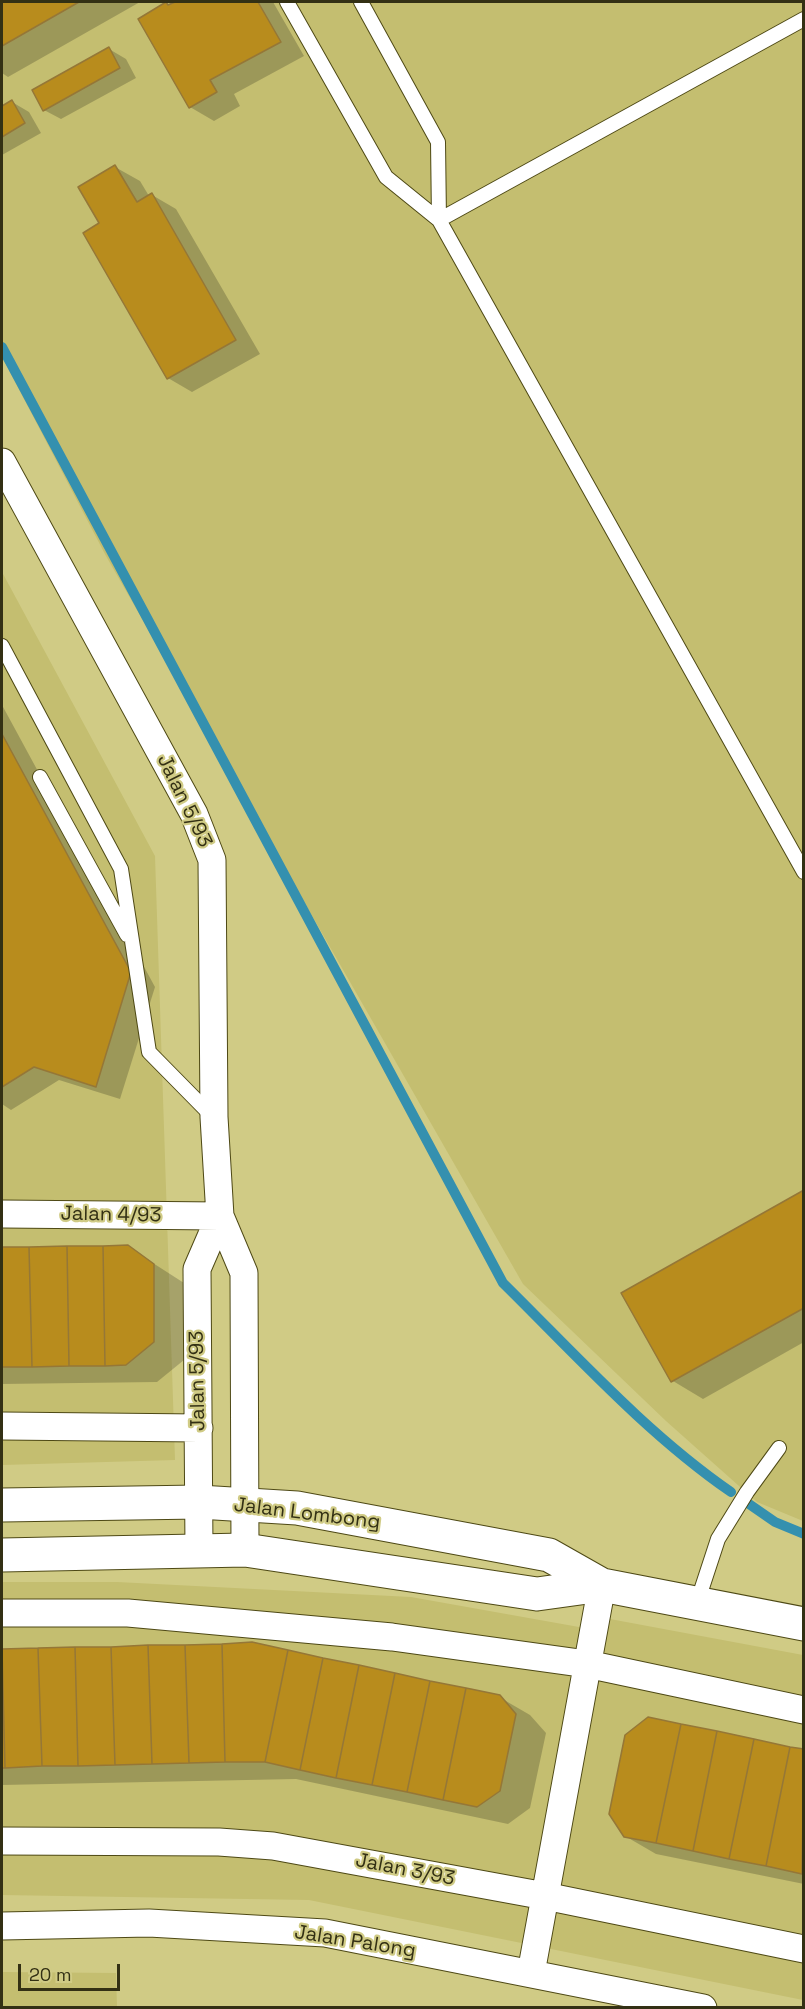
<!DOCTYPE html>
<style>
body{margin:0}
#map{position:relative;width:805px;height:2009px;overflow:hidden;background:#d0cb85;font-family:"Space Grotesk",sans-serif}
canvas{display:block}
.frame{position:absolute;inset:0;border:3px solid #333014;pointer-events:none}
.scale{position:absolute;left:18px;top:1964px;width:102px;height:27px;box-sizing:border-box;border:3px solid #333014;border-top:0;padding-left:8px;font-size:18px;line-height:21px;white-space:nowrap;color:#333014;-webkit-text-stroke:4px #d0cb85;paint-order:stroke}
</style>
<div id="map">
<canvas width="805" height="2009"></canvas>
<div class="frame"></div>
<div class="scale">20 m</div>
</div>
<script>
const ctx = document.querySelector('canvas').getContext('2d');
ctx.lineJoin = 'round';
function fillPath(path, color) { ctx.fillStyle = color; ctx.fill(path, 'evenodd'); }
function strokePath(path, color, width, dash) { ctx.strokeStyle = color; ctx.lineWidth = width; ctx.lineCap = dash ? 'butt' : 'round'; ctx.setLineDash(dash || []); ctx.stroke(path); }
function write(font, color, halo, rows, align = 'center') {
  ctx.font = font + ' "Space Grotesk",sans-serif'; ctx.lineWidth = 4.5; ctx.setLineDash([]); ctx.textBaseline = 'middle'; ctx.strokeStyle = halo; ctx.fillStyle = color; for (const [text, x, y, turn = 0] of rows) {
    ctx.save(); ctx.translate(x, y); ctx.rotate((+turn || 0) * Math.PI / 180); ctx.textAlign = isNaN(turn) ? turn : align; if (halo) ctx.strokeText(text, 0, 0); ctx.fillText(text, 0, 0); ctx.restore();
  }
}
const built = new Path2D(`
 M2,2H803V1521L757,1502L666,1421L523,1284L106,556L2,357Z
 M2,572L155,856L175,1460L2,1465Z
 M2,1582H117L411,1597L607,1632L610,1619L803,1655V2000L309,1900L2,1895Z
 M2,1972L116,1973L117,2007H2Z`);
const shadow = new Path2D(`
 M2,2H140L8,77L2,73Z
 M178,2H273L304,56L234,94L240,106L214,121L190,107L166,4L170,6Z
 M109,49L126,59L136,78L61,119L44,110Z
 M12,102L29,112L41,133L2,155V108Z
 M115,167L140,181L149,196L152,195L176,209L260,354L192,392L168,378L101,224Z
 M2,705L155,987L120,1099L59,1080L11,1110L2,1104Z
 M804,1192V1342L703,1399L673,1381L623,1293Z
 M128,1247L184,1283V1360L157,1382L2,1384V1248Z
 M252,1643L499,1697L530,1715L546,1733L530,1808L508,1824L296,1779L2,1785V1650Z
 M804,1751V1884L656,1854L625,1836Z`);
const stream = new Path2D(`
 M2,347L503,1283C576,1355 647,1434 731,1492
 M749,1504L775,1522L804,1534`);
const building = new Path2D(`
 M2,2H79L2,46Z
 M166,2L168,5L175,2H258L281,42L210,80L217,92L189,108L138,19Z
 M109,47L120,68L43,111L32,90Z
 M12,100L25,123L2,137V106Z
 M115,165L137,202L152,193L236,340L167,379L83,233L99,223L78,187Z
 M2,734L131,972L96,1087L34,1067L2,1087Z
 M804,1190V1308L671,1382L621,1293Z
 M128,1245L154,1264V1342L126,1365L105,1366L103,1246Z
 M67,1246H103L105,1366H69Z
 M67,1246L69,1366L32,1367L29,1247Z
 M2,1247H29L32,1367H2Z
 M252,1642L288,1650L265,1762H225L222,1644Z
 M222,1644L225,1762L189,1763L185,1645Z
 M148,1645L152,1764L115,1765L111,1647Z
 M148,1645H185L189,1763L152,1764Z
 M75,1647L78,1766H42L38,1648Z
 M75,1647H111L115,1765L78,1766Z
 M38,1648L42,1766L5,1768L2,1649Z
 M288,1650L323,1658L300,1770L265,1762Z
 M2,1658L5,1768H2Z
 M323,1658L359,1665L336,1778L300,1770Z
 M359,1665L395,1673L372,1785L336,1778Z
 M395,1673L430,1681L407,1792L372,1785Z
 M430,1681L466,1688L443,1800L407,1792Z
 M466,1688L500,1695L516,1714L500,1791L477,1807L443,1800Z
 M648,1717L681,1724L656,1843L624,1837L609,1814L625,1735Z
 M681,1724L717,1731L693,1851L656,1843Z
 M717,1731L754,1739L729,1859L693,1851Z
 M754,1739L790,1747L766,1866L729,1859Z
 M790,1747L804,1749L802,1874L766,1866Z`);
const lane = new Path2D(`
 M287,2L386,177L439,220L804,872
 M361,2L438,142L439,220
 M439,220L804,19
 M2,646L121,869L149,1052L212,1116
 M40,777L127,935
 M697,1603L718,1539L747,1492L779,1448`);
const street = new Path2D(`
 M2,462L194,814L212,860L214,1117L220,1216L244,1273L245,1550
 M2,1214L220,1216
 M2,1426L199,1428
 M199,1550L197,1269L220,1216
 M2,1613H128L392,1637L587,1664L804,1710
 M2,1841L219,1842L273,1846L545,1896L804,1949
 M2,1926L149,1923L325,1933L703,2008
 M531,1973L602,1585`);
const secondary = new Path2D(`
 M2,1505L199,1502L297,1508L549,1555L602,1585L804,1624
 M2,1555L245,1550L537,1594L602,1585`);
const streetNames = [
 ["Jalan 5/93",184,801,64],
 ["Jalan 4/93",111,1215,1],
 ["Jalan 5/93",198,1381,-91],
 ["Jalan Lombong",307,1514,7],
 ["Jalan 3/93",405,1870,11],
 ["Jalan Palong",355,1942,9]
];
fillPath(built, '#c4be70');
fillPath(shadow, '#0003');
strokePath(stream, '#3490af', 10);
fillPath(building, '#b88c1d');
strokePath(building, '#957737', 1.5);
strokePath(lane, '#4e4915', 16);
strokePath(street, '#4e4915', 29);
strokePath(secondary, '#4e4915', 35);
strokePath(lane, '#fff', 14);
strokePath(street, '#fff', 27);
strokePath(secondary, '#fff', 33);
write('20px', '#333014', '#d0cb85', streetNames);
</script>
